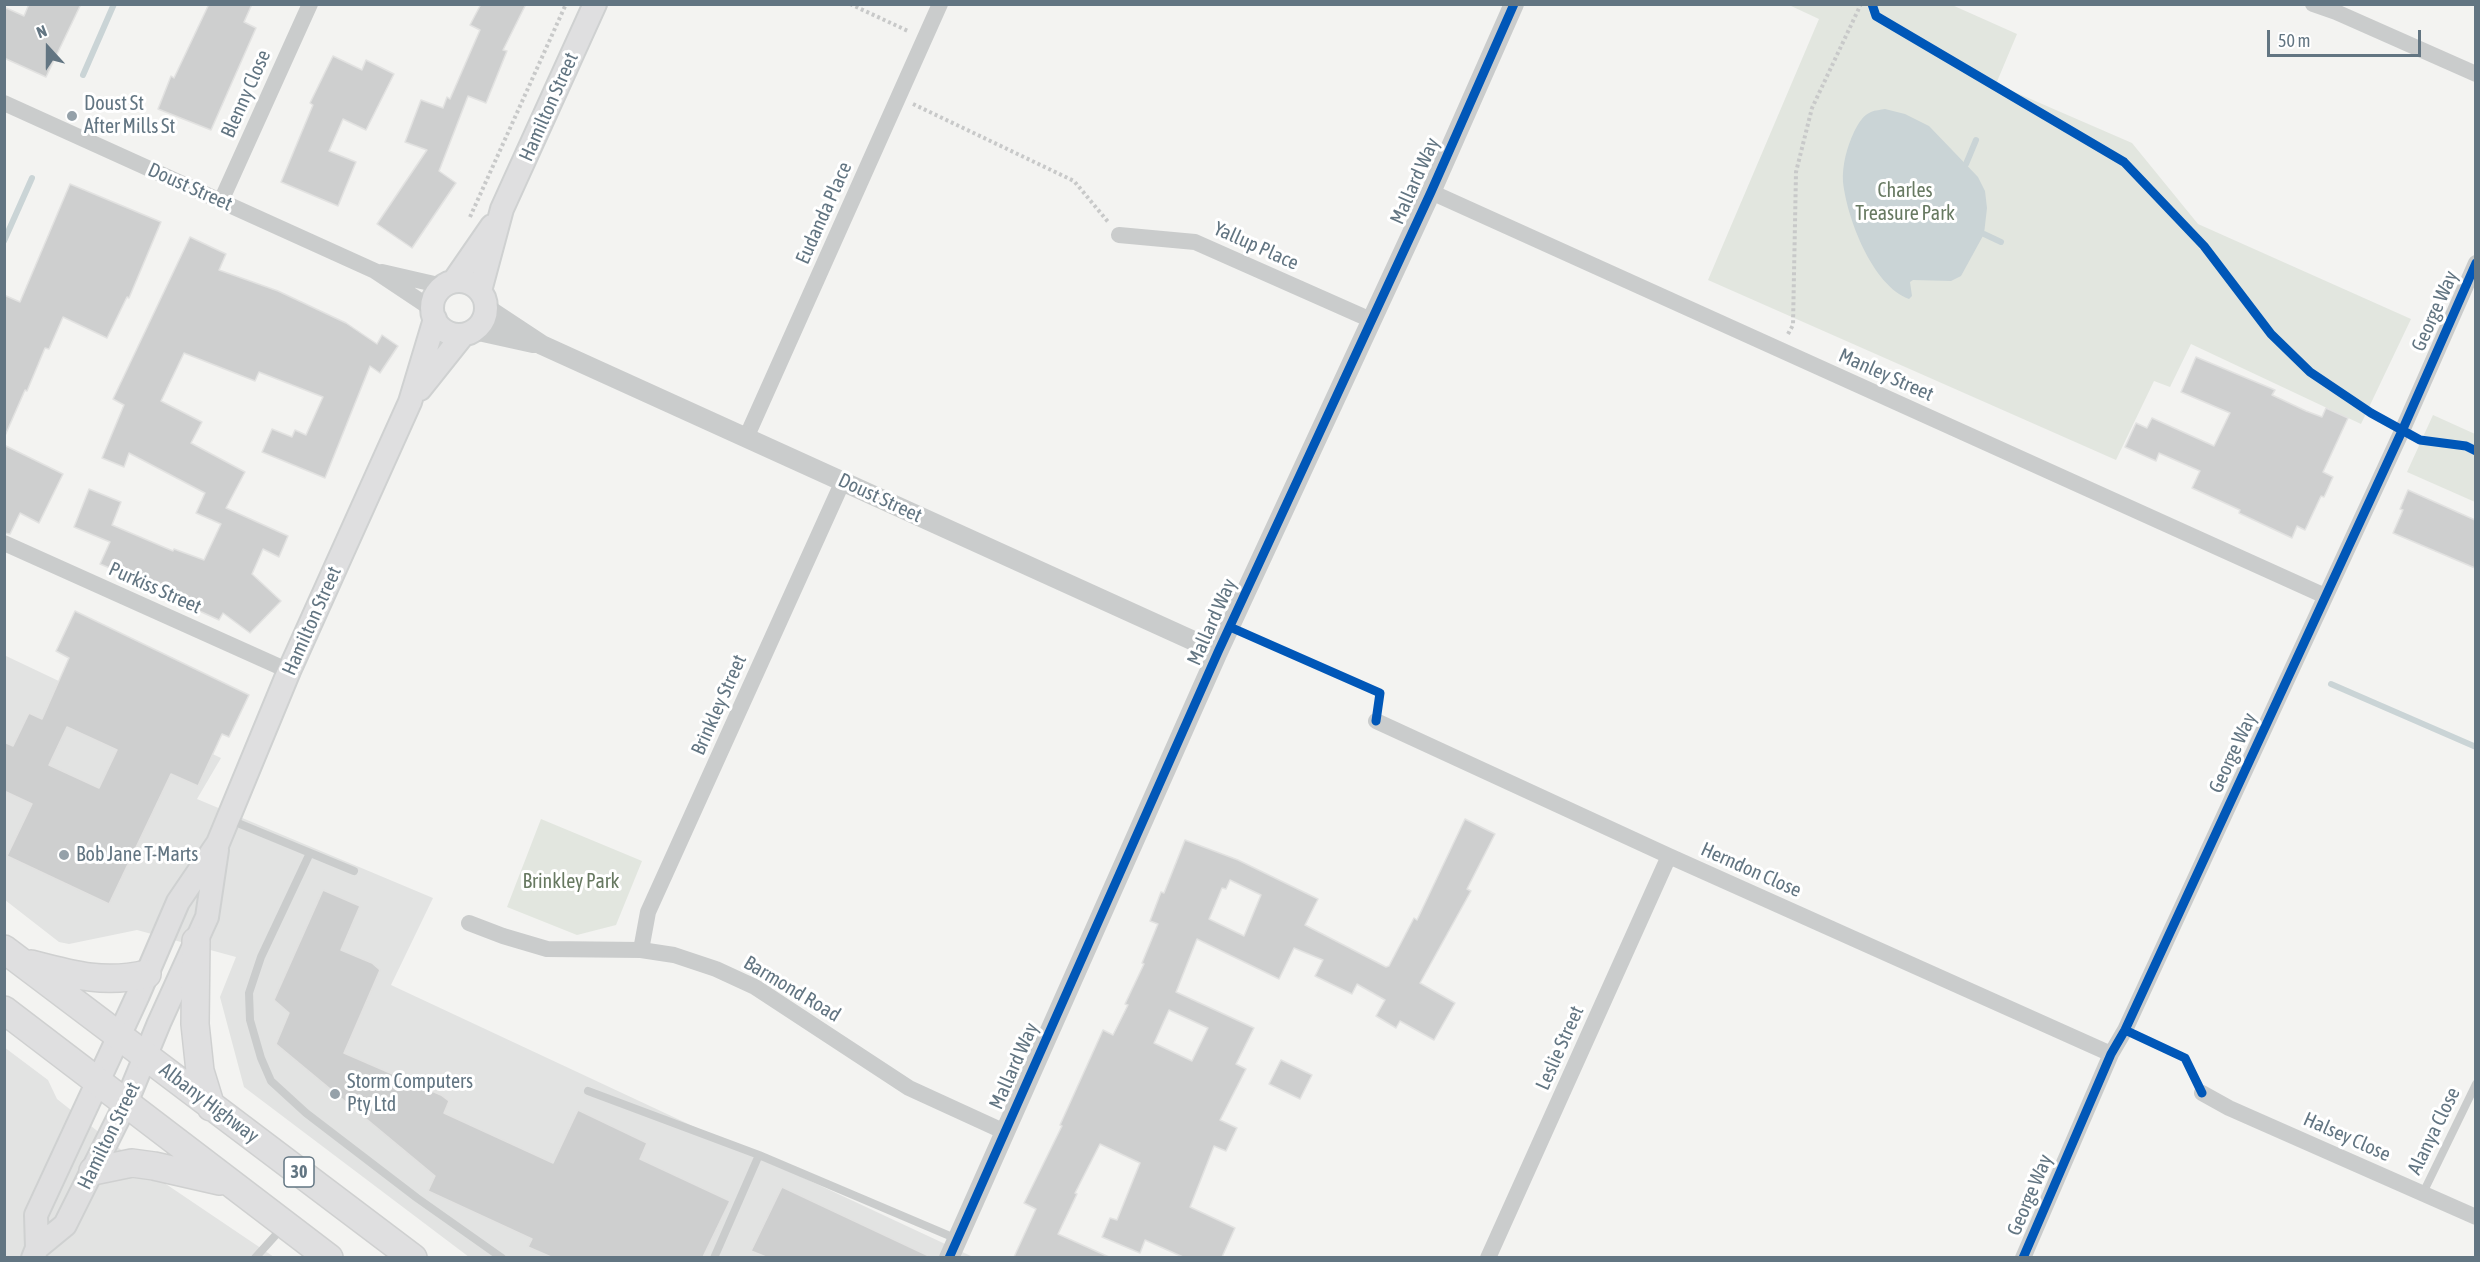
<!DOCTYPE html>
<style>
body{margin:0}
#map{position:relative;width:2480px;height:1262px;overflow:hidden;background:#f3f3f1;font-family:"Asap Condensed",sans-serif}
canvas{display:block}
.frame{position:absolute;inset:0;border:6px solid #627582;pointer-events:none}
.north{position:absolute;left:18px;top:18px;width:60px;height:60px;-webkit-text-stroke:4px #fff;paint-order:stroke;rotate:339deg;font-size:16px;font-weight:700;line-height:24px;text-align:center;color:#627582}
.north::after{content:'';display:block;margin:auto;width:21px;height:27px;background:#627582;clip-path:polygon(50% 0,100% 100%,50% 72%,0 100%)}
.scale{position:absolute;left:2267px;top:30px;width:154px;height:27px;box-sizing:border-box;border:3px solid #627582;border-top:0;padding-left:8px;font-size:18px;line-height:21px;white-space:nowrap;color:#627582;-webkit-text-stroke:4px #fff;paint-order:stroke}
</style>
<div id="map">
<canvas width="2480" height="1262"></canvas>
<div class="frame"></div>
<div class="north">N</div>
<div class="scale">50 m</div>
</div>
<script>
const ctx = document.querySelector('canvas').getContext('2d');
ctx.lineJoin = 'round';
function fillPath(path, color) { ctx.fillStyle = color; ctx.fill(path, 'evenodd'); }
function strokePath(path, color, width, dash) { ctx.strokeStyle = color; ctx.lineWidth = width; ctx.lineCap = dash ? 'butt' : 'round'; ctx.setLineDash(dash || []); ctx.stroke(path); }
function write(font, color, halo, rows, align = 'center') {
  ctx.font = font + ' "Asap Condensed",sans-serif'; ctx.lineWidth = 6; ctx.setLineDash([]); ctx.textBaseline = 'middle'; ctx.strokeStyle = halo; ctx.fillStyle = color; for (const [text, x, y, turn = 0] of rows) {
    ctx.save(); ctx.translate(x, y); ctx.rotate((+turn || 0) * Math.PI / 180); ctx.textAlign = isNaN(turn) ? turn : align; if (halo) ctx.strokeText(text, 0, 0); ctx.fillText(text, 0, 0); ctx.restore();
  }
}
const built = new Path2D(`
 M4,655L221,758L197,799L433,898L391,985L973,1257H469L244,1087L220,997L236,957L137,930L69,944L59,942L5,900Z
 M4,1047L48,1080L57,1099L154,1176L274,1257H5Z`);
const green = new Path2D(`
 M1789,5H1952L2017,34L1996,84L2132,143L2198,224L2411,319L2361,424L2191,344L2170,387L2154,381L2116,460L1708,280L1819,19Z
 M2433,415L2475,434V502L2407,472Z
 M541,819L642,861L616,925L577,935L507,907Z`);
const water = new Path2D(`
 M1885,109L1905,114L1929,126L1978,177L1985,191L1987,208L1984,234L1961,276L1951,281L1913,280L1910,282L1912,296L1909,299C1872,285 1847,218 1843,182C1842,165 1847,147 1854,132C1858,124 1863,115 1871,112C1875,110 1881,110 1885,109Z`);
const stream = new Path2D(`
 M83,75L114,4
 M1966,164L1976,140
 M1984,234L2001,242
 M4,241L32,178
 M2331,684L2476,747`);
const building = new Path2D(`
 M29,4H81L46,77L4,58V7L24,16Z
 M209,4H252L244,22L256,28L211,130L158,109L171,76L174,78Z
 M481,4H526L503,50L507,51L486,103L468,96L439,171L456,183L412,248L377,224L427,150L405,142L421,100L443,108L447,97L450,99L480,30L470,25Z
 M333,56L362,70L366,60L394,74L366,130L343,119L329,151L356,162L338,206L281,182L313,105L310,103Z
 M70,184L161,222L129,298L127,297L107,338L63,317L49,349L45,348L27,391L25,390L4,438V295L20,302Z
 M190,237L226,254L219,270L278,291L346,323L377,344L382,335L398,346L380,373L370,366L325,478L262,452L272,429L292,437L295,430L306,435L323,397L259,372L255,381L184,353L161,401L202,422L191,443L245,472L226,508L288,536L279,557L263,549L252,574L281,601L250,633L223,613L219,620L182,603L184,598L100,564L110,542L74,527L89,489L121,502L112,525L173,551L174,549L204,560L221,524L196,513L205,493L129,453L124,467L102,458L124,405L113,399Z
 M2196,357L2275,390L2272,395L2306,411L2322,417L2326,408L2348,418L2323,472L2333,477L2324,497L2321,496L2305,530L2297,526L2292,538L2239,513L2240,510L2192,488L2200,471L2159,453L2156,461L2125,447L2136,423L2147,428L2152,418L2214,446L2230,413L2181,392Z
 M4,445L63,474L39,523L20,513L10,534L4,533Z
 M2408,490L2475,520V568L2393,533L2403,510L2400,509Z
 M75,611L249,695L229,737L222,734L198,786L171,774L109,904L7,856L32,804L4,791V742L13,746L29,713L42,719L69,658L56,651ZM67,727L117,750L99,788L49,765Z
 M1465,819L1495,834L1467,889L1471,891L1420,983L1455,1003L1434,1040L1400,1021L1396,1028L1376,1016L1385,1000L1357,984L1352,994L1315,976L1323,960L1294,948L1279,979L1197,939L1176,992L1254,1028L1236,1064L1246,1069L1220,1120L1237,1128L1226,1151L1214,1146L1190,1207L1235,1228L1222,1257H1183L1145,1240L1140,1253L1102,1237L1110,1218L1117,1220L1140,1163L1100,1144L1075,1193L1077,1194L1058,1234L1109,1257H1014L1036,1209L1024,1203L1062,1126L1060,1125L1103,1030L1113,1035L1128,1005L1125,1004L1144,964L1142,963L1158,924L1150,921L1161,892L1164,893L1185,840L1238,860L1318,899L1305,925L1386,967L1389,966L1414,918L1417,920ZM1230,880L1261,895L1244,936L1209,919L1222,888L1226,889ZM1169,1010L1208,1028L1192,1061L1154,1043Z
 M323,890L360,906L341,950L372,963L380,970L344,1053L441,1095L449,1101L444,1113L553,1163L578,1110L647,1143L640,1159L730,1201L703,1257H551L528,1247L532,1239L428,1191L435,1176L276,1044L289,1013L274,1000Z
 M1281,1060L1312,1075L1300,1099L1269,1084Z
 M782,1187L931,1257H766L751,1251Z`);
const path = new Path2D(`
 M850,4L908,31
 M913,104L1074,181L1109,223
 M470,217L566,4
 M1788,334L1793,325L1796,172L1812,108L1861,4`);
const service = new Path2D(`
 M228,819L354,871
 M310,853L261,957L249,993L250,1020L261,1058L271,1081L306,1113L417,1198L502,1258
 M588,1091L759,1155L957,1239
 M2423,1193L2476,1084
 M255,1258L283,1227
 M714,1258L759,1155`);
const minor = new Path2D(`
 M2313,4L2336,12L2476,74
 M4,103L375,271L432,309
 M1431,192L2325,596
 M221,201L310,4
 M1119,235L1195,242L1371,320
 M382,272L443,286
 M746,438L940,4
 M4,543L289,671
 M1376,721L1669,856L2111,1054
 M469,923L503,936L547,949L641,950L674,955L716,969L755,987L909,1088L1005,1132
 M641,950L648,912L843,481
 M2202,1093L2229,1108L2476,1217
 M1488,1258L1669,856
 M2023,1258L2111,1054L2125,1030L2402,431L2476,263`);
const tertiary = new Path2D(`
 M486,308L542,345L1218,652
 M474,330L533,343
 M949,1258L1218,652L1431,192L1514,4`);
const secondary = new Path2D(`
 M432 308a27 27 0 1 1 54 0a27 27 0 1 1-54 0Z
 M454,281L492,226
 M480,291L502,209L595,4
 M420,389L463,335
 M37,1248L65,1225L126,1103L159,1023L207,917L217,850
 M33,1258L37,1248L36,1215L138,995L178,902L218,843L289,671L410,402L435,319`);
const trunk = new Path2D(`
 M196,941L195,1024L200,1071L211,1107
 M4,949L413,1258
 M31,964C73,975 104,984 147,974
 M4,1010L329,1258
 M93,1171L132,1163L154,1166L220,1181`);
const cycleway = new Path2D(`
 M1872,4L1876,16L2124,162L2204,246L2271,334L2310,372L2371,413L2420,440L2466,446L2476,451
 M1230,627L1380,693L1376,721
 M2125,1030L2185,1058L2202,1093
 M949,1258L1218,652L1431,192L1514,4
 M2023,1258L2111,1054L2125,1030L2402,431L2476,263`);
const markers = [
 [72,116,6,"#95a1a9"],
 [64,855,6,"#95a1a9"],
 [335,1094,6,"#95a1a9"]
];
const shields = [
 [299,1172,30]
];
const shieldNames = [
 ["30",299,1172]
];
const streetNames = [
 ["Blenny Close",246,94,-66],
 ["Hamilton Street",549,107,-66],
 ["Mallard Way",1415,181,-66],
 ["Doust Street",190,187,24],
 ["Eudanda Place",824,213,-66],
 ["Yallup Place",1256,246,24],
 ["George Way",2435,311,-66],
 ["Manley Street",1886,375,24],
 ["Doust Street",880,498,25],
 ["Purkiss Street",155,588,24],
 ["Hamilton Street",312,621,-66],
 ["Mallard Way",1212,622,-66],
 ["Brinkley Street",719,705,-66],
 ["George Way",2233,753,-65],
 ["Herndon Close",1751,870,24],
 ["Barmond Road",792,989,31],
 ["Leslie Street",1560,1048,-66],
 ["Mallard Way",1014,1066,-66],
 ["Albany Highway",209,1103,37],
 ["Alanya Close",2434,1131,-64],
 ["Hamilton Street",109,1136,-64],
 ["Halsey Close",2347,1137,24],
 ["George Way",2030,1195,-67]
];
const poiNames = [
 ["Doust St",84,104],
 ["After Mills St",84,127],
 ["Bob Jane T-Marts",76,855],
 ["Storm Computers",347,1082],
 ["Pty Ltd",347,1105]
];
const parkNames = [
 ["Charles",1905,191],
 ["Treasure Park",1905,214],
 ["Brinkley Park",571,882]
];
fillPath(built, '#e2e3e2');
fillPath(green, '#e2e6df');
fillPath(water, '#cad4d6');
strokePath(stream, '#cad4d6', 6);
fillPath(building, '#cecfcf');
strokePath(building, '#e2e2e1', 1.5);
strokePath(secondary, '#cfd1d1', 26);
strokePath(trunk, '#cfd0d0', 30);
strokePath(path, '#c8c9c9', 4, [3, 3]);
strokePath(service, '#cacccc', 8);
strokePath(minor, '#cacccc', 16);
strokePath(tertiary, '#cacccc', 20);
strokePath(secondary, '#dfdfe0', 22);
strokePath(trunk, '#dfdfe0', 27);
strokePath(cycleway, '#0057b8', 9);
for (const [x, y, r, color] of markers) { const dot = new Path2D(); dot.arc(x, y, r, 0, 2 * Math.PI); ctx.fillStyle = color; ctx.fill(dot); strokePath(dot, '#fff', 2); }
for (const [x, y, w] of shields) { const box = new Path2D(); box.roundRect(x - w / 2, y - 15, w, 30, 4.5); ctx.fillStyle = '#fff'; ctx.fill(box); strokePath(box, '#627582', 1.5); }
write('bold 18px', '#627582', null, shieldNames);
write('20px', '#627582', '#fff', streetNames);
write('20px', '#627582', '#fff', poiNames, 'left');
write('20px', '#677961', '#fff', parkNames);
</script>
